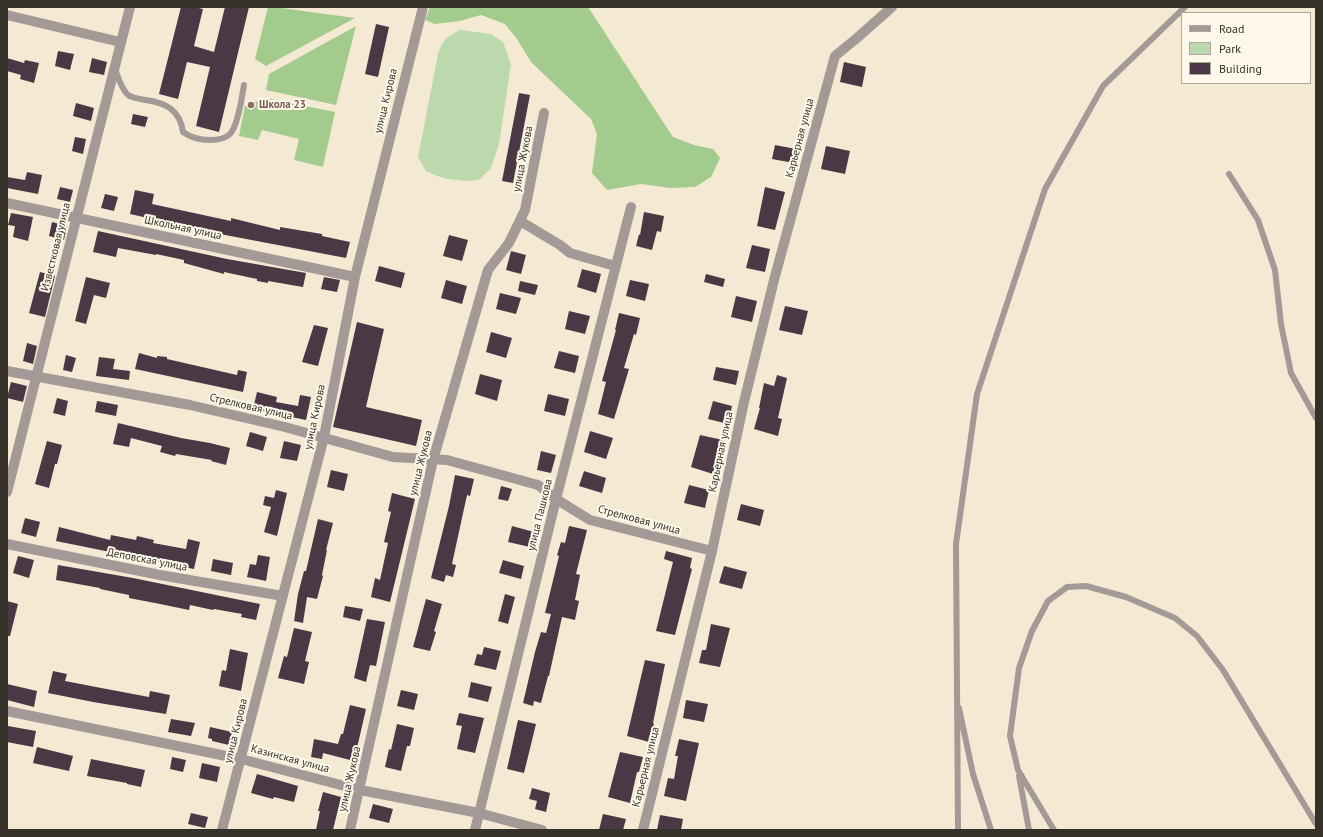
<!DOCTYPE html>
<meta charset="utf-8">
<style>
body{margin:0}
#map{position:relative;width:1323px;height:837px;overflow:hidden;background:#f4ead3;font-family:"PT Sans",sans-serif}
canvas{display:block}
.frame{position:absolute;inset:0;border:8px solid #353128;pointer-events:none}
.legend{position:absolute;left:1181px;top:12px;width:130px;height:72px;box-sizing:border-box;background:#fdf8ea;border:1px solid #ada89c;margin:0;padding:5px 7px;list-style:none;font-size:12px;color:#353128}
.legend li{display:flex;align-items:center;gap:8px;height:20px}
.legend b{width:20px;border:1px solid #ada89c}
</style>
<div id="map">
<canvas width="1323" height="837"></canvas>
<div class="frame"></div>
<ul class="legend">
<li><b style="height:5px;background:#a59998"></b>Road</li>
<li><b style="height:11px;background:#bcd9ad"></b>Park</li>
<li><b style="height:11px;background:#4a3845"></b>Building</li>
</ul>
</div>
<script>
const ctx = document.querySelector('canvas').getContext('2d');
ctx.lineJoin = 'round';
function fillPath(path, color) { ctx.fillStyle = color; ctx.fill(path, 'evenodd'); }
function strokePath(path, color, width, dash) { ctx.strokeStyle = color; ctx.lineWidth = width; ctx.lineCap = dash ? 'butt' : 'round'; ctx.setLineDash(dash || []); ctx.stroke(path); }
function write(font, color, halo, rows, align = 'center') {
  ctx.font = font + ' "PT Sans",sans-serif'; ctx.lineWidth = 4; ctx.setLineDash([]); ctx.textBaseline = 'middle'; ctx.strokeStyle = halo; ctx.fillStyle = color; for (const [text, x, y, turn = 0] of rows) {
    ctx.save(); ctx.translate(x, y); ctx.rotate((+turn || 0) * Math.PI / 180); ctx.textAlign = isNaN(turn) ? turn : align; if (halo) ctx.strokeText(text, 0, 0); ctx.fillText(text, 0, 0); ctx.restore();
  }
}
const green = new Path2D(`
 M460,30L491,34L503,42L511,64L499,144L491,168L479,180L466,181L448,179L437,176L426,171L418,157L438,54C443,39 447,37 460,30Z`);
const forest = new Path2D(`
 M268,7H274L355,18L266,66L255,59Z
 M430,7H588L673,137L694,145L713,149L720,158L711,177L695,187L671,188L641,184L607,190L592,173L597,134L591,119L531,62L517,39L505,24L481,15L460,21L435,24L425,20Z
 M356,26L336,105L266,90L269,74Z
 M265,98L335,112L323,167L294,160L299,139L262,130L258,140L239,136L245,106Z`);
const building = new Path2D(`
 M181,7H194L203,9L194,46L214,52L225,7H249L219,132L196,126L210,67L187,62L178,99L159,94Z
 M376,24L389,27L378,77L365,74Z
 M58,51L74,54L70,70L55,66Z
 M7,58L24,63L25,60L39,63L34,83L20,79L21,75L7,71Z
 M92,58L107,62L104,75L89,72Z
 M844,62L866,67L862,87L840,82Z
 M519,93L530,95L513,183L502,181Z
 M76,103L94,108L91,121L73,116Z
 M133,114L148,117L145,127L131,124Z
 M75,137L86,139L83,154L72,151Z
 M775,145L796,149L794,163L772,159Z
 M826,146L850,151L845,174L821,169Z
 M27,172L42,175L38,194L7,188V177L25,180Z
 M60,187L73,190L70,202L57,199Z
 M765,187L785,192L775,230L757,226Z
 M135,190L154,194L152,204L231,221V218L280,230V227L322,234V236L350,242L346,258L220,234L130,214Z
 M105,194L118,197L114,211L101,208Z
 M644,212L664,216L661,232L657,231L652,250L636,246L639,234L640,235Z
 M11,213L33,217L28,241L13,237L15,226L8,225Z
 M52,222L67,226L64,240L49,236Z
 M98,231L227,259L306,273L303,287L268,281V283L257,281V279L224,272V274L184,263V260L156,254V255L118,248L116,257L93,252Z
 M449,235L468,240L462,261L443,256Z
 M752,245L770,249L765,272L746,268Z
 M511,251L526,255L521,274L506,270Z
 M379,266L405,273L401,288L375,281Z
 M582,269L601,274L596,293L577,287Z
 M40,272L55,276L45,317L29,313Z
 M706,274L725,279L723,287L704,282Z
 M86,277L110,283L106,298L94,295L86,324L75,321Z
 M324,277L340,280L337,292L321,289Z
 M446,280L467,286L462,304L441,298Z
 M630,280L649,284L645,301L626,296Z
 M520,281L538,285L535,295L518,291Z
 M500,293L521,298L516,314L496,309Z
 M736,296L757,301L752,322L731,317Z
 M785,306L808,311L802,335L779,330Z
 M569,311L590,316L585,334L565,329Z
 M619,313L640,318L636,335L634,334L624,368L629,369L614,419L598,414L606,382L602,381L616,330H615Z
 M357,322L384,329L366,407L422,420L416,446L333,427Z
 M314,325L328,328L318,366L302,362Z
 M491,332L512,338L506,358L486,352Z
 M27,343L37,346L33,364L23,361Z
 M559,351L579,356L575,373L554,368Z
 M139,353L157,358V356L167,357V359L237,375L238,370L247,372L243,392L135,369Z
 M66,355L76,358L72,372L63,370Z
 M99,357L115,359L113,369L130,371L129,380L96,376Z
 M716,367L739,371L736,385L713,380Z
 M480,374L502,380L497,401L475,394Z
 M777,375L787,378L778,418L782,419L778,436L754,429L760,408H759L764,383L774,386Z
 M11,382L27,386L23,402L7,398Z
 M257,392L277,397L276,402L298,406L300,395L311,397L306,420L253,409Z
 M548,394L569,399L565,416L544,411Z
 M57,398L68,401L65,416L53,413Z
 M97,401L118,405L116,416L95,412Z
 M713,401L732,406L728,424L708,419Z
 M118,423L181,438L210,443L230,448L226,465L211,461L212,460L176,454L175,456L160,452L162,446L131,438L129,447L113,444Z
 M590,431L613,438L606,459L584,452Z
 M250,432L267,437L263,451L246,446Z
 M700,435L723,440L713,474L691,467Z
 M47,441L62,445L57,464H55L49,488L35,484Z
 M284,441L301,445L297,461L280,458Z
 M541,451L556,455L551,473L537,470Z
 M331,470L348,474L344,491L327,487Z
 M584,471L606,478L602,493L579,486Z
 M455,475L474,479L470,496L467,495L452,564L456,565L453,577L446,575L444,582L431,578L449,506Z
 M689,485L709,490L705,508L684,503Z
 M501,486L512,489L508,501L498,499Z
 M276,490L287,493L277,536L264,532L271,507L263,505L265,496L274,498Z
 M392,493L415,499L390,602L371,597L375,578L380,580L388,543L384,542L391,512L388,511Z
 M741,504L764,510L760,526L737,520Z
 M25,518L40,522L36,537L21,533Z
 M318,519L333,523L326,550H327L322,575L323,576L317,599L307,597L303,623L294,621L298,594L304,571H306Z
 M512,526L534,532L530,547L508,542Z
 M569,526L587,530L576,574L580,575L575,600L579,601L575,620L562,617L549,676H548L541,703L534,701L533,706L523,703L535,652L541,632L546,633L551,614L545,613L559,556L557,555L561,542L565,543Z
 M59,527L110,540L111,535L136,540L137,536L154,540L153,543L186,549L188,539L200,542L194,569L56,541Z
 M666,551L692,558L690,568L692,569L675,635L656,631L673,562L664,559Z
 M258,555L270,557L266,581L247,577L250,564L256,565Z
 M18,556L34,560L29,578L13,573Z
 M213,559L233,563L231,575L211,571Z
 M503,560L524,566L521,579L499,573Z
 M58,565L133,578L260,604L256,620L241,617L242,614L214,609L213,610L190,605L189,610L160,604L129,598V595L100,589V588L56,580Z
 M724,566L747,572L742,589L719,583Z
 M505,594L515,597L508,624L498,621Z
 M426,599L442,604L434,631L436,632L430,651L413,647Z
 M7,601L18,604L10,636H7Z
 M345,606L363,609L360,621L343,617Z
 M367,619L385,622L376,666L370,665L366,682L354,678Z
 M711,624L730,628L720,667L699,663L702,650H706Z
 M294,628L312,632L305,661L309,662L304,684L278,678L284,656L287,657Z
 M484,647L501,651L496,670L474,665L477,654L482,655Z
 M230,649L248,653L241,691L219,686L222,670L226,671Z
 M645,660L665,664L653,723L654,724L649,742L627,736Z
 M53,671L67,674L65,681L96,687L149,697L150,691L170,695L166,714L93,702L48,693Z
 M471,682L492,687L488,702L468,697Z
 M7,684L37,691L34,707L7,700Z
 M401,690L418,694L414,710L397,706Z
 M686,700L708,704L704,722L683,718Z
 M350,705L366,709L354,761L323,753L322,759L311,757L314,739L338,744L341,734H343Z
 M459,713L484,718L475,753L457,749L462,726L456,725Z
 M171,719L195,723L191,736L168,732Z
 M518,720L536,724L524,773L507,769Z
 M397,724L414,728L410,746H407L401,771L385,767L389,749L391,750Z
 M8,726L36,731L33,747L7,742Z
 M210,727L232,732L229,745L212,741V739L208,738Z
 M679,739L699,743L686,801L664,796L668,778L674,779L678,756H675Z
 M37,747L73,756L69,771L33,763Z
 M620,752L643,757L639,772H637L630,803L608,797Z
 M172,757L186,760L183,772L170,769Z
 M91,759L145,770L141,787L127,784V783L87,776Z
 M202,763L220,767L217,782L199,778Z
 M257,774L298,786L294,802L274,797L273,799L251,793Z
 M532,788L550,793L546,812L535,809L537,801L529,799Z
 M323,792L341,797L333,830H316L320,811H318Z
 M373,804L393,809L389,823L369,818Z
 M191,813L208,817L205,828L188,824Z
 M603,814L626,819L623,830H599Z
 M660,815L683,819L681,830H657Z`);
const lane = new Path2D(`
 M115,69C118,77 121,88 128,95C132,98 140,99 146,100C166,103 180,110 183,132C190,137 200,140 210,140C216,140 225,139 230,134C238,126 242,96 244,85
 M1229,174L1258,220L1275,270L1281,324L1291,373L1316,418
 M959,708L973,774L991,830
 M1019,776L1029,830
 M958,830L956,544L977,394L1045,189L1103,86L1185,7
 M1054,830L1018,770L1010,736L1019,668L1032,631L1048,601L1067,587L1086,586L1126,597L1175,618L1197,636L1223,670L1316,824`);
const street = new Path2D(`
 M7,15L120,42
 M7,203L355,277
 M520,221L560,245L570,253L615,266
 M7,371L190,405L285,427L393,457L447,460L538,485L556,499L590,520L712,551
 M7,492L130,7
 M7,544L160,575L283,596
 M7,711L241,759L360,790L479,813L542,830
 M222,830L324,437L355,277L423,7
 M350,830L433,460L488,270L509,243L525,210L544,113
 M475,830L556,499L631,207
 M643,830L712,551L744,402L774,280L835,56L857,38L892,7`);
const markers = [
 [251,105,4,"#8d6e63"]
];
const streetNames = [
 ["улица Кирова",386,101,-76],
 ["Карьерная улица",800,138,-75],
 ["улица Жукова",523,159,-79],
 ["Школьная улица",183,228,12],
 ["Известковая улица",56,247,-76],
 ["Стрелковая улица",251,407,13],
 ["улица Кирова",315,417,-78],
 ["Карьерная улица",721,452,-78],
 ["улица Жукова",421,463,-76],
 ["улица Пашкова",540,515,-76],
 ["Стрелковая улица",639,520,15],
 ["Деповская улица",147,560,11],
 ["улица Кирова",236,731,-76],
 ["Казинская улица",290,759,15],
 ["Карьерная улица",646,767,-76],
 ["улица Жукова",350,779,-77]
];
const educationNames = [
 ["Школа 23",259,105]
];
fillPath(green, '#bcd9ad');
fillPath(forest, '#a3cb8d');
fillPath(building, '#4a3845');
strokePath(lane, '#a59998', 6);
strokePath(street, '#a59998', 10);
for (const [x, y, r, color] of markers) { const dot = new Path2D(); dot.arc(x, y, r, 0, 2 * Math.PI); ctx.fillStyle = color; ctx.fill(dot); strokePath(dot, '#fdf8ea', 1.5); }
write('11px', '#353128', '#fdf8ea', streetNames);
write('bold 11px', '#785e54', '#fdf8ea', educationNames, 'left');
</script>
